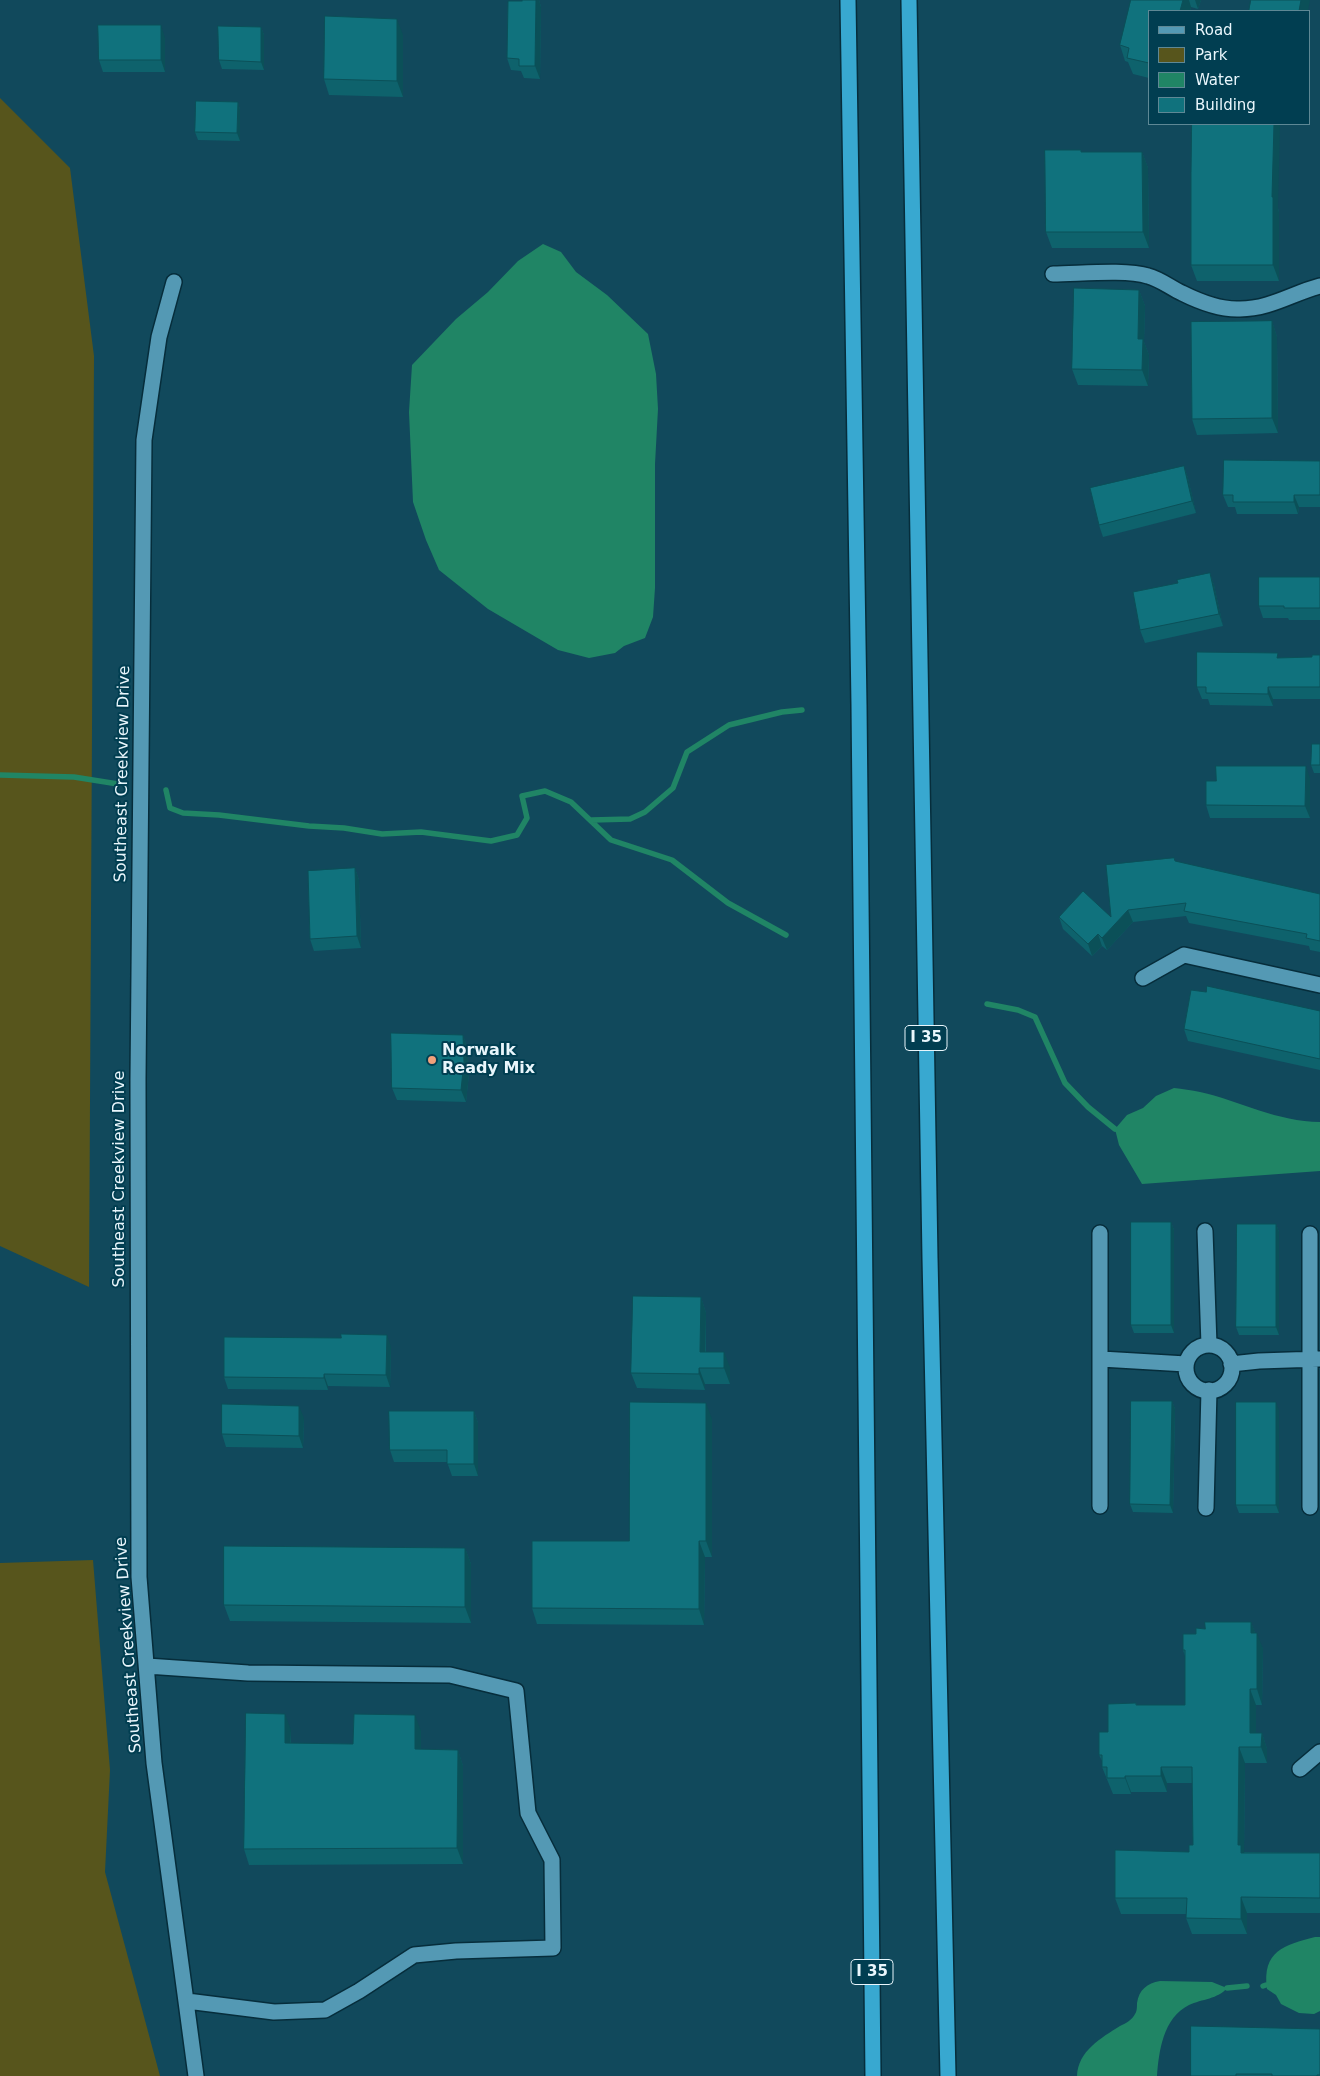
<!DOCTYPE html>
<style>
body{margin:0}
#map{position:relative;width:1320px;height:2076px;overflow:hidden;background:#11495c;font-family:"DejaVu Sans",sans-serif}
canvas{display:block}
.legend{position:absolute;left:1148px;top:10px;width:162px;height:115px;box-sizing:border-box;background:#013e51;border:1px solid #5e8895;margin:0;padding:6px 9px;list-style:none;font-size:15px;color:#e9f6fc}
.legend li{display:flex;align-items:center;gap:10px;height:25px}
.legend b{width:25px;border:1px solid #5e8895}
</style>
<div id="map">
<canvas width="1320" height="2076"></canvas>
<ul class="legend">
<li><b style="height:6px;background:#5499b4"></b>Road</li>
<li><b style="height:14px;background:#57551c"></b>Park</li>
<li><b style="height:14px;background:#208565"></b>Water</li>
<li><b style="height:14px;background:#10727d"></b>Building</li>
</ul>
</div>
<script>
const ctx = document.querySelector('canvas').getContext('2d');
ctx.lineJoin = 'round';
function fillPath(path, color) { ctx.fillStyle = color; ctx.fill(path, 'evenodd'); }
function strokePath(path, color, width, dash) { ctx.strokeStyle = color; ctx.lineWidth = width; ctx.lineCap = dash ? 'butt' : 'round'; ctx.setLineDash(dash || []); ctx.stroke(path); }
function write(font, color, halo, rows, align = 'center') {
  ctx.font = font + ' "DejaVu Sans",sans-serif'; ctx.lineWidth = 4; ctx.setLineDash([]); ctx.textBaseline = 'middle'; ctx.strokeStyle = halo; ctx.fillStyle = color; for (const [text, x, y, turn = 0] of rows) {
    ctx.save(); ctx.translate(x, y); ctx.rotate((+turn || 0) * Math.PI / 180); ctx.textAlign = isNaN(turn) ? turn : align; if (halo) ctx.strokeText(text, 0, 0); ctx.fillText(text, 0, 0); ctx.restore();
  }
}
const green = new Path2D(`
 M0,98L70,168L94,356L89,1287L0,1246Z
 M93,1560L110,1770L105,1872L160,2076H0V1563Z`);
const water = new Path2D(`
 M543,244L561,252L576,272L607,295L648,334L656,374L658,409L655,464V588L653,617L645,638L624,646L615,653L589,658L558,650L488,609L439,570L426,540L413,502L409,412L412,365L456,319L488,292L518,261Z
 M1174,1088C1182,1089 1192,1090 1200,1092C1240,1101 1278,1122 1320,1122V1171L1142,1184L1119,1145L1115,1129L1127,1115L1143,1108L1156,1096Z
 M1315,1937H1320V2011L1314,2014L1299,2013L1281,2004L1276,1995L1267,1989C1262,1951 1284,1945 1315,1937Z
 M1160,1981L1212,1982L1227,1988C1218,1999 1202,1999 1189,2005C1163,2018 1159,2051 1157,2076H1077C1078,2051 1101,2038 1120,2026C1125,2024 1133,2019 1135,2014C1137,2012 1137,2006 1137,2003C1139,1990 1147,1983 1160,1981Z`);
const stream = new Path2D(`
 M0,775L74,777L118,784
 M166,790L170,808L183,813L219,815L309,826L344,828L382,834L421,832L491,841L517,835L527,818L522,796L545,791L571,802L611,840L672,860L728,903L786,935
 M592,820L630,819L645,812L673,788L687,752L729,725L782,712L802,710
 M987,1004L1018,1010L1035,1017L1065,1083L1088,1107L1115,1129
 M1263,1986L1266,1985
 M1227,1988L1247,1986`);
const minor = new Path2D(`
 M1053,274C1078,274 1126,269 1148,276C1160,279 1171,288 1182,293C1200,302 1220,310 1240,309C1270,309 1293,293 1320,286
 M174,282L159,337L144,440L138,1079L139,1577L154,1763L196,2076
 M1143,978L1184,955L1320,985
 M1205,1231L1209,1345
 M1100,1233V1506
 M1310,1234V1507
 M1186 1368a23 23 0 1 1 46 0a23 23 0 1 1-46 0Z
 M1101,1359L1186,1364
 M1231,1364L1259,1361L1319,1359
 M1206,1508L1209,1390
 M147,1666L248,1673L450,1675L516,1691L528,1813L552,1860L553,1948L456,1951L414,1955L359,1991L325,2010L274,2012L187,2001
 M1300,1769L1320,1752`);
const highway = new Path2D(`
 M848,0L859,705L873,2076
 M909,0L930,1258L948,2076`);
const wall = new Path2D(`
 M522,0H539L541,7L540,79L524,78L521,71L511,70L507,58Z
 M1131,0H1201L1198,9L1191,7L1190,11H1149V78L1133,74L1128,62L1125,61L1120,45Z
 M261,27L264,35V70L222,69L219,60Z
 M403,35V97L329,95L324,79Z
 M165,38V72H103L99,60Z
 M238,102L240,110V141L198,140L195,132Z
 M1082,152H1142L1148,168L1149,248H1052L1046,232Z
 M1278,208L1279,213V281H1197L1191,265Z
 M1139,290L1145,306L1144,342L1149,355L1148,386L1078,385L1072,369Z
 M1272,321L1277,337L1278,433L1197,435L1192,419Z
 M1320,461V507H1299L1298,514H1237L1235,507H1228L1223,495Z
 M1184,466L1188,478L1196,513L1103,537L1099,525Z
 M1210,573L1214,585L1223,626L1145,643L1140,630L1178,583Z
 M1320,577V620H1289L1288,618H1263L1259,606Z
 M1320,655V699H1273V706L1210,705L1208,699H1202L1197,687L1279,658L1312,657Z
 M1320,744V773H1314L1311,765Z
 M1310,778V818H1210L1206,805Z
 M1174,858L1176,862L1320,894V952L1310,950L1309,946L1189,923L1186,916L1133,922L1107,950L1102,946L1092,956L1063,929L1059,917H1111Z
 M355,868L359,880L361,948L314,951L310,939Z
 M1320,1011V1070L1188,1041L1184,1029Z
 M463,1035L467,1047L469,1074L466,1102L397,1100L392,1088Z
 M1171,1222L1174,1230V1333H1134L1131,1325Z
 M1276,1224L1279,1232V1335H1239L1236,1327Z
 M701,1297L706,1313V1352L730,1367V1384H705V1390L637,1388L631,1373Z
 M391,1347L390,1387L328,1386V1390L228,1389L224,1377Z
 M1172,1401L1175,1409L1173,1513L1133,1512L1130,1504Z
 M1279,1410V1513H1239L1236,1505Z
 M474,1411L478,1423V1476H452L447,1462H394L390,1450Z
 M304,1418L303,1448L226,1447L222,1434Z
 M712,1419V1557H705L704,1625L537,1624L532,1608L629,1541Z
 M465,1548L471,1564V1623L230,1621L224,1605Z
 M1251,1622L1255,1633L1263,1649L1262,1705H1256V1733H1262L1267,1749V1763H1245L1244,1852L1320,1853V1913H1247V1934H1192L1186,1918V1914H1121L1115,1898L1189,1852L1193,1845L1192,1783H1167V1792H1131V1794H1113L1102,1767V1761L1099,1755L1108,1732L1136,1703L1137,1705H1185V1656L1183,1650L1196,1634L1205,1629Z
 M291,1730V1743L353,1744L421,1731V1749L458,1750L463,1766V1864L249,1865L244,1849Z
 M1320,2029V2076H1191Z`);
const shadedWall = new Path2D(`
 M536,0H539L541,7L540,79L535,66Z
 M1183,0H1189L1191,7L1190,11H1180Z
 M1195,0H1201L1198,9Z
 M1301,0H1310L1308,11H1299Z
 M397,19L403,35V97L397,81Z
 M161,25L165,38V72L161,60Z
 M261,27L264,35V70L261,62Z
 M238,102L240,110V141L237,133Z
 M1274,124H1280L1278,208L1279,213V281L1273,265L1272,197Z
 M1142,152L1148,168L1149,248L1143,232Z
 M1139,290L1145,306L1144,342L1149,355L1148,386L1142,370L1138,339Z
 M1272,321L1277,337L1278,433L1272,418Z
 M1184,466L1188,478L1196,513L1192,501Z
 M1294,495L1299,507L1298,514L1294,502Z
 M1210,573L1214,585L1223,626L1219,614Z
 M1268,687L1273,699V706L1268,694Z
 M1306,766L1310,778V818L1305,806Z
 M355,868L359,880L361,948L357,936Z
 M1128,910L1133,922L1107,950L1102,938Z
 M1098,934L1102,946L1092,956L1088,944Z
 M463,1035L467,1047L469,1074L466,1102L461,1090Z
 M1171,1222L1174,1230V1333L1171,1325Z
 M1276,1224L1279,1232V1335L1276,1327Z
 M701,1297L706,1313L705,1368L700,1352Z
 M387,1335L391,1347L390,1387L386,1375Z
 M724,1352L730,1367V1384L724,1368Z
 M699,1368L705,1384V1390L699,1374Z
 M324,1374L328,1386V1390L324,1378Z
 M1172,1401L1175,1409L1173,1513L1170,1505Z
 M1276,1402L1279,1410V1513L1276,1505Z
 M706,1403L712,1419V1557L706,1541Z
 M299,1406L304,1418L303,1448L299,1436Z
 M474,1411L478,1423V1476L474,1464Z
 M699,1541L705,1557L704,1625L699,1609Z
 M465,1548L471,1564V1623L465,1607Z
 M1251,1622L1257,1638V1633L1263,1649L1262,1705L1257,1689L1251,1633Z
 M1250,1689L1256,1705V1747L1250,1733Z
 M285,1714L291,1730L290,1759L285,1743Z
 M415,1715L421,1731V1765L415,1749Z
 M1262,1733L1267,1749V1763L1261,1747Z
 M1239,1747L1245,1763L1244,1852L1247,1861V1869L1238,1845Z
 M458,1750L463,1766V1864L457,1848Z
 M1161,1767L1167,1783V1792L1161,1776Z
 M1125,1776L1131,1792V1794L1125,1778Z
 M1241,1897L1247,1913V1934L1241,1919Z`);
const building = new Path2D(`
 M522,0H536L535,66H519V59L507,58L508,1H522Z
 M1131,0H1183L1180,11H1149V63L1127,58L1129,48L1120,45Z
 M1251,0H1301L1299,11H1249Z
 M325,16L397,19V81L324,79Z
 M98,25H161V60H99Z
 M218,26L261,27V62L219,60Z
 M196,101L238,102L237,133L195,132Z
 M1192,124H1274L1272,197H1273V265H1191V173Z
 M1045,150H1081V152H1142L1143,232H1046Z
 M1074,288L1139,290L1138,339H1143L1142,370L1072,369Z
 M1272,321V418L1192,419L1191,322Z
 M1224,460L1320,461V495H1294V502H1233V495H1223Z
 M1184,466L1192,501L1099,525L1090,488Z
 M1210,573L1219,614L1140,630L1133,592L1178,583L1177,580Z
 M1259,577H1320V608H1284V606H1259Z
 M1197,652L1278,653L1277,658L1312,657V655H1320V687H1268V694L1206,693V687H1197Z
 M1312,744H1320V765H1311Z
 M1216,766H1306L1305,806L1206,805V781H1216Z
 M1174,858L1175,861L1320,894V941L1306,938L1307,934L1184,911L1186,903L1128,910L1102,938L1098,934L1088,944L1059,917L1083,891L1111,917L1106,865Z
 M355,868L357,936L310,939L308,871Z
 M1207,986L1320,1011V1059L1184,1029L1191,990L1206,992Z
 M391,1033L463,1035L464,1062L461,1090L392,1088Z
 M1131,1222H1171V1325H1131Z
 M1237,1224H1276V1327H1236Z
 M633,1296L701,1297L700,1352H724V1368H699V1374L631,1373Z
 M341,1334L387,1335L386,1375L324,1374V1378L224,1377V1337L341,1338Z
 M1131,1401H1172L1170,1505L1130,1504Z
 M630,1402L706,1403V1541H699V1609L532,1608V1541H629Z
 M1236,1402H1276V1505H1236Z
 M222,1404L299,1406V1436L222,1434Z
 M389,1411H474V1464H447V1450H390Z
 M224,1546L465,1548V1607L224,1605Z
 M1205,1622H1251V1633H1257V1689H1250V1733H1262L1261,1747H1239L1238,1845H1241V1853H1320V1898L1241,1897V1919L1186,1918L1187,1898H1115V1850L1189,1852V1845H1193L1192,1767H1161V1776H1125V1778H1107V1767H1102V1755H1099V1732H1108V1704L1136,1703V1705H1185V1650H1183V1634H1196V1628L1205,1629Z
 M246,1713L285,1714V1743L353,1744L354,1714L415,1715V1749L458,1750L457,1848L244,1849Z
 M1191,2026L1320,2029V2075H1317V2076H1272V2074H1236V2076H1191Z`);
const markers = [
 [432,1060,5,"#f1a17b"]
];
const shields = [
 [926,1038,42],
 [872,1972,42]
];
const shieldNames = [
 ["I 35",926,1038],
 ["I 35",872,1972]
];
const streetNames = [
 ["Southeast Creekview Drive",123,774,-89],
 ["Southeast Creekview Drive",120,1179,-90],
 ["Southeast Creekview Drive",129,1645,-94]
];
const poiNames = [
 ["Norwalk",442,1051],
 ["Ready Mix",442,1069]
];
fillPath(green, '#57551c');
fillPath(water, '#208565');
strokePath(stream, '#208565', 5.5);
strokePath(minor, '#062d3b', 18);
strokePath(highway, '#062d3b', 18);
strokePath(minor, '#5499b4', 15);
strokePath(highway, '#38a8d0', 15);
fillPath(wall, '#0e626c');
fillPath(shadedWall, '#0b5058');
fillPath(building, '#10727d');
strokePath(building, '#0b5058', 1);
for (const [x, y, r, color] of markers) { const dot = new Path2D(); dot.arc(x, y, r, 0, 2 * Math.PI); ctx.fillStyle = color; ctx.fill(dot); strokePath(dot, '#013e51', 2); }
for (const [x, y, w] of shields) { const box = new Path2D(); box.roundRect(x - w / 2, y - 12.5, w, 25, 4); ctx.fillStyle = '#013e51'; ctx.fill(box); strokePath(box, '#e9f6fc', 1); }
write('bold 15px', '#e9f6fc', null, shieldNames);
write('16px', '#e9f6fc', '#013e51', streetNames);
write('bold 16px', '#e9f6fc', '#013e51', poiNames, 'left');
</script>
